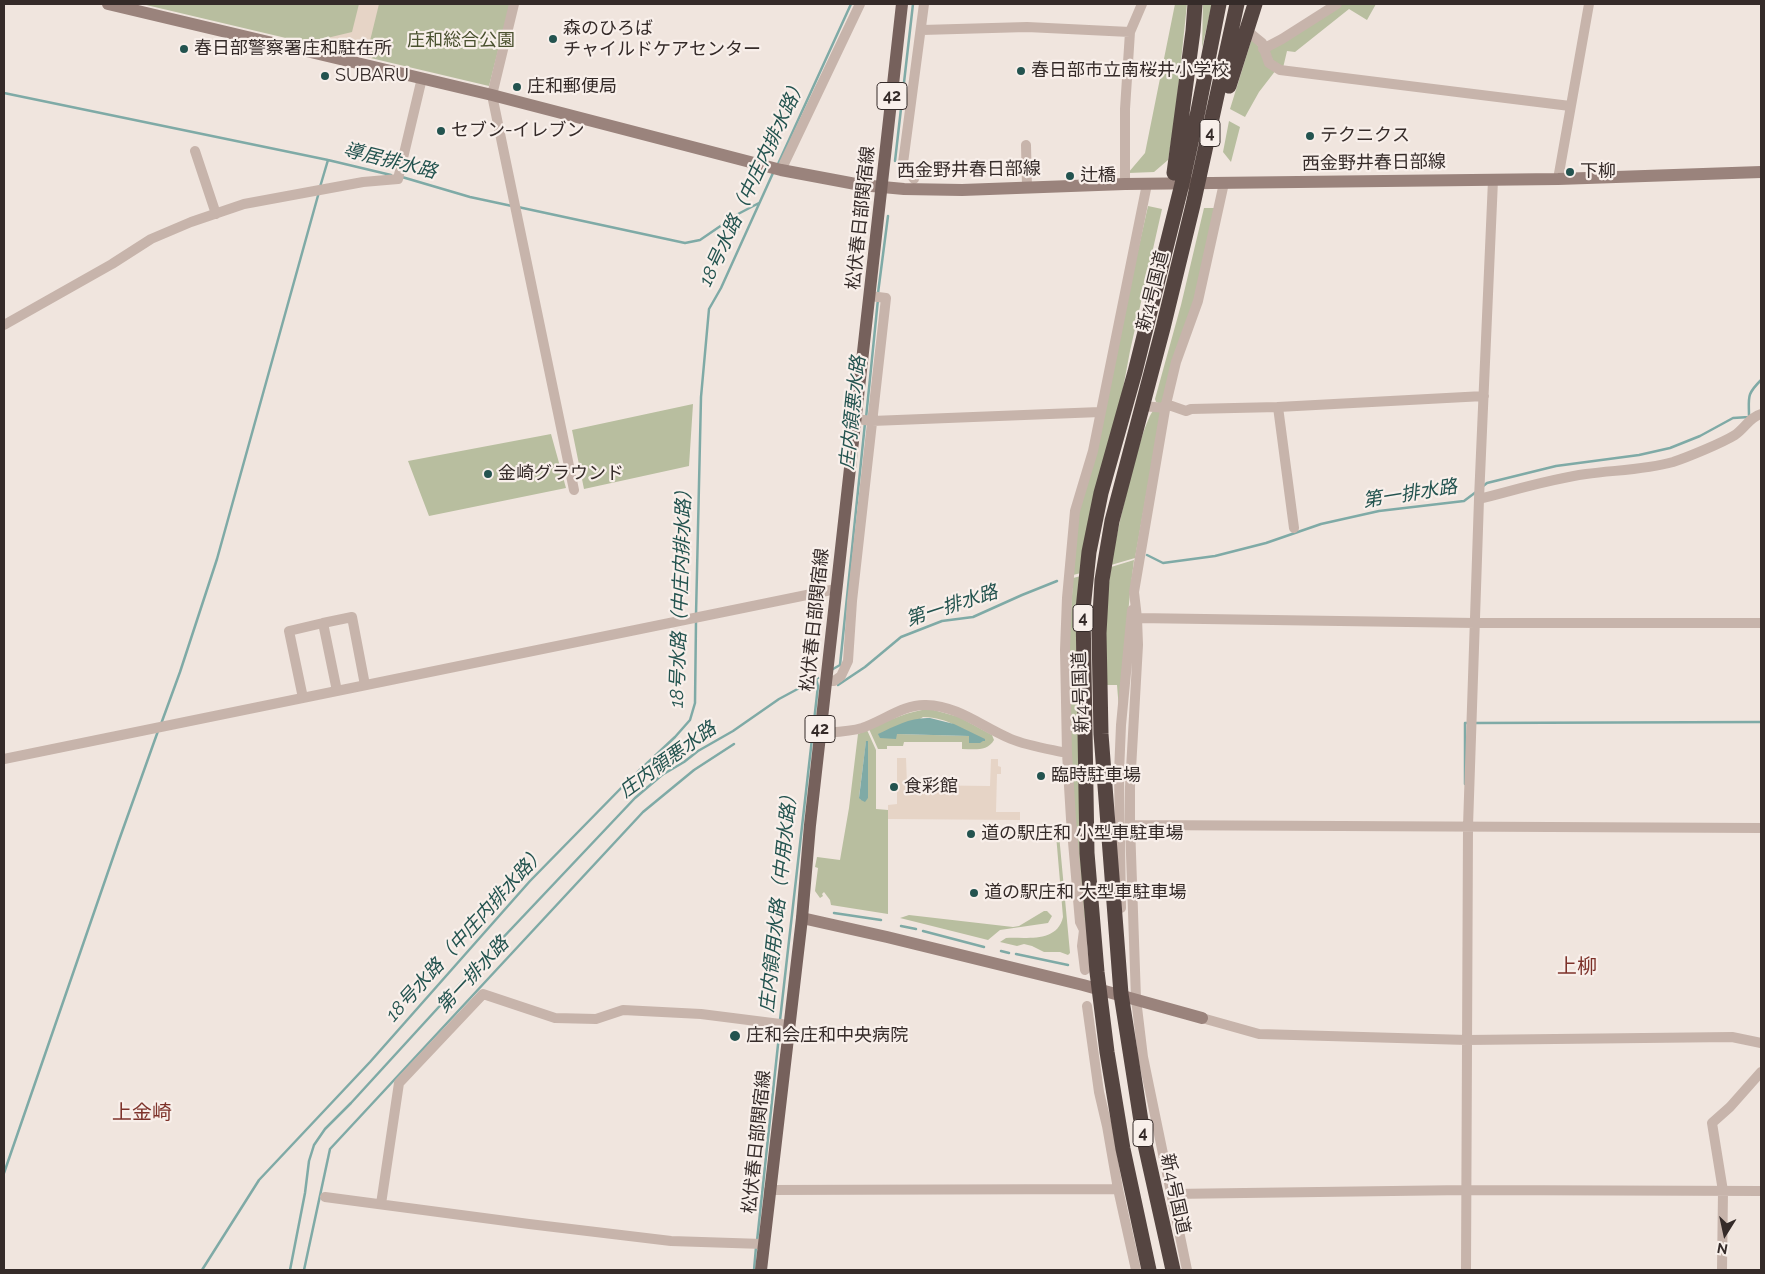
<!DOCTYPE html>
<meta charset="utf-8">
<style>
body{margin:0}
#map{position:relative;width:1765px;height:1274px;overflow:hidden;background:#f0e5de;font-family:Raleway,sans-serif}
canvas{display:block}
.frame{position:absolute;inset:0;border:5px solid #352b29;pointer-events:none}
.north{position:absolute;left:1700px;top:1209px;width:50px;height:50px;-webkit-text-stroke:4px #f8efea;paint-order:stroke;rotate:190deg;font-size:14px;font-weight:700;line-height:20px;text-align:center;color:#352b29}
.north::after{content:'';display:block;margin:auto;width:18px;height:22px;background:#352b29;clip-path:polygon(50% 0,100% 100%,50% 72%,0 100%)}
</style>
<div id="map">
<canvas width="1765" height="1274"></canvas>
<div class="frame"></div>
<div class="north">N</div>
</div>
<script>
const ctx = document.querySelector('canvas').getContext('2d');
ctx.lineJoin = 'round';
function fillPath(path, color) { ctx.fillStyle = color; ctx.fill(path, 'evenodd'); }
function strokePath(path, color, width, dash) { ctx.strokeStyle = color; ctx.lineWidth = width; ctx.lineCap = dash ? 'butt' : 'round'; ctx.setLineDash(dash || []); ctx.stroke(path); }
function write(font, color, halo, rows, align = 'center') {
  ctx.font = font + ' Raleway,"Noto Sans JP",sans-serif'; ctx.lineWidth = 4.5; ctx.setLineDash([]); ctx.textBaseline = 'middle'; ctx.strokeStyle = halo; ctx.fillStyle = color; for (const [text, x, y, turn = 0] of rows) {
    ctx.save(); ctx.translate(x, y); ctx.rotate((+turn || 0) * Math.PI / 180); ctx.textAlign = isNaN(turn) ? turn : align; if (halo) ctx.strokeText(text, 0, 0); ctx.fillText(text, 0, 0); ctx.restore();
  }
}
const green = new Path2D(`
 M142,4H510L489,86Z
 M1175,4H1187L1175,118L1168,160L1154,172L1128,173L1145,153Z
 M1203,4H1212L1202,48Z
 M1340,4H1376L1367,20L1349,9L1295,52L1287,51L1283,68L1277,66L1267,51Z
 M1252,38L1276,70L1259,92L1245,117L1230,109Z
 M1229,121L1240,127L1231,162L1223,152Z
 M1148,206L1162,209L1130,351L1121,399L1081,573L1073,575L1079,511Z
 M1204,208H1215L1196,294L1163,405L1156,402L1155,399L1181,305Z
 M693,404L689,466L584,489L572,430Z
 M1154,410L1161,411L1135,558L1111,565C1115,542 1141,421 1154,410Z
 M551,434L566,488L429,516L408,461Z
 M1134,560L1130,593L1119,710L1117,685H1105L1106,606L1111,567Z
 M1081,576L1087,927H1085L1076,859L1069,708L1070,630L1073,578Z
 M930,709L959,717L992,735L994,740C987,752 974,749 962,749V742H904L903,746H887V749H878L869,729C890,720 908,711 930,709ZM923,717C950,718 960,728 980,743H969V736L897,734Z
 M867,730L876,750V809L888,810V914L831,905L830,900L824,892L822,894L823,896L820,898L815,891L818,868L815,867L817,857L840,860L849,808L858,734ZM868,741V798L861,800L859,797L866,742Z
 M1055,823L1058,824L1070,953L1068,955L1060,952H1044L1032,946L1024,944L1017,946L1000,942L1006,938C1027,937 1057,943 1063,917Z
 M1044,911H1047L1052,916L1048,923L1000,930L988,940L900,918L909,915L1013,927L1019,926Z`);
const plaza = new Path2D(`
 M359,4H379L369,45L372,58L325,46L327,38L352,32Z
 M897,758H906L907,785L990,786L991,759H998V766L1001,767V774H997L996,812H1020V820L888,819V805L897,804Z`);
const water = new Path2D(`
 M930,718L954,724L985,739V741H983L980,743H969V736L897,734L896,739L880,738L878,734C895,726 911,717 930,718Z
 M866,741H868V798L865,802L861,800L859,798Z`);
const stream = new Path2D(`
 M4,93L328,160L391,175
 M895,161L913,4
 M778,164L851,4
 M402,177L470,197L512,206
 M320,187L328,160
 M518,207L685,243L700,240L738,214L759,203
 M878,293L888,216
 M866,418L878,299
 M1482,487L1487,483L1556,466L1639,455L1670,448L1700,436L1733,418L1749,417C1749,397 1746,395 1761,380
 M1147,555L1163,563L1215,556L1266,543L1321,524L1379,511L1464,501L1476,492
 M696,615L701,397L709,309L721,288L773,173
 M833,669L840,665L865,423
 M838,685L865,667L901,637L942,621L973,617L1022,595L1057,581
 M1474,723L1761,722
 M161,724L180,672L217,559L319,192
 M1465,784V723H1469
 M834,913L881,920
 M901,926L916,929
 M923,931L984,947
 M1001,951L1009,953
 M1016,954L1068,965
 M780,1020L818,686L816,679
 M4,1173L118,843L158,731
 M757,1241L780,1026
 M202,1270L259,1180L370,1062L530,881L627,782L675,737L690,720L695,703L696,621
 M290,1270L305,1193L309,1161L314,1145L325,1129L351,1103L479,963L635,798L662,775L684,762L698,751L733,731L779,699L818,678
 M304,1270L330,1149L643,812L694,770L734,744
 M754,1270L756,1247`);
const street = new Path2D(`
 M514,4L492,95L574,490
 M922,30L1027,27L1130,32
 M1246,30L1262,43L1269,63L1280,70L1570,106
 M1263,49L1282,39L1337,4
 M1026,145L1027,187
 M195,151L216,214
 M781,170L860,4
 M914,179L903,163L924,4
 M1558,179L1589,4
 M1125,184V109L1130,32L1142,4
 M4,325L112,264L151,239L191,222L244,204L363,182L398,179L422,78
 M1166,404L1186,411L1191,409L1278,407L1484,396
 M1142,406L1166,408
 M1278,407L1294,528
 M856,419L872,421L1100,412
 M1479,499C1515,490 1550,479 1586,474C1615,470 1645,470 1673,462C1688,457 1722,443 1735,435C1745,428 1750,417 1761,414
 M1137,618L1475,623H1761
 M826,681H834L841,676L848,661L852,601L886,298L870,296
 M337,691L323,623L352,617L365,685
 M303,698L289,631L323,623
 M820,733C834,732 849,732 862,728C883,721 904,704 926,705C959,706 982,727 1011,739C1028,746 1049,749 1067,753
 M4,759L836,589
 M1130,825L1761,828
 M1121,908L1119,773L1121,725L1132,610
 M1084,930L1082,946L1085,970
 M1094,936L1084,930L1080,922L1071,819L1067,753L1065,650L1067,598L1075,511L1093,451L1147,184
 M1087,1006L1099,1092L1107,1126L1118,1189L1136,1270
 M1202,1018L1259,1034L1467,1040L1732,1037L1761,1043
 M769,1190L1118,1189
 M1171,1194L1466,1190L1761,1191
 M325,1197L529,1224L671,1241L763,1244
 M381,1204L399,1083L483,994L555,1018L596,1019L623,1010L701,1014L788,1025
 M1187,1270L1143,1057L1136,999L1130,825V787L1138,645L1137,618L1134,592L1166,404L1176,362L1198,301L1224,183
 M1466,1270L1468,826L1479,499L1493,180
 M1722,1270L1723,1191L1712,1123L1730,1107L1761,1072`);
const secondary = new Path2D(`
 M108,4L492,95L781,170L861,185L904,189L962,190L1125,184L1558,179L1761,172
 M802,918L887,937L1083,985L1202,1018`);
const primary = new Path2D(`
 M761,1270L802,918L810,825L902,4`);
const highway = new Path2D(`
 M1229,86L1255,4
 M1174,173L1193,31L1195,4
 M1149,1270L1123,1149L1107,1052L1097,972L1087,853L1083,609L1089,552L1101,493L1135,372L1182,184L1198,111L1219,4
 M1173,1270L1144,1140L1121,994L1101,734L1099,633L1102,580L1112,521L1163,328L1193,205L1237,4`);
const markers = [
 [553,39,5,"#23534f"],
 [184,49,5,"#23534f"],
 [1021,71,5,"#23534f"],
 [325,76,5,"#23534f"],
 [517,87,5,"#23534f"],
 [441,131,5,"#23534f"],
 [1310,136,5,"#23534f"],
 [1570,172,5,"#23534f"],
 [1070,176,5,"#23534f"],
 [488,474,5,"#23534f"],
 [1041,776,5,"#23534f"],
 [894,787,5,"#23534f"],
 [971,834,5,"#23534f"],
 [974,893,5,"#23534f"],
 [735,1036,6,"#23534f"]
];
const shields = [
 [892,96,30],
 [1210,133,20],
 [1083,618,20],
 [820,729,30],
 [1143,1133,20]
];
const shieldNames = [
 ["42",892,96],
 ["4",1210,133],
 ["4",1083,618],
 ["42",820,729],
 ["4",1143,1133]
];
const poiNames = [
 ["森のひろば",563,29],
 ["チャイルドケアセンター",563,50],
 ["春日部警察署庄和駐在所",194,49],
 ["春日部市立南桜井小学校",1031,71],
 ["SUBARU",335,76],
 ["庄和郵便局",527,87],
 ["セブン-イレブン",451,131],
 ["テクニクス",1320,136],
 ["下柳",1580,172],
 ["辻橋",1080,176],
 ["金崎グラウンド",498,474],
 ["臨時駐車場",1051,776],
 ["食彩館",904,787],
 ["道の駅庄和 小型車駐車場",981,834],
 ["道の駅庄和 大型車駐車場",984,893],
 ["庄和会庄和中央病院",746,1036]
];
const parkNames = [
 ["庄和総合公園",461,41]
];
const streetNames = [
 ["西金野井春日部線",1374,163,-1],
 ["西金野井春日部線",969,170,-1],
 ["松伏春日部関宿線",861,218,-84],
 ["新4号国道",1153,291,-76],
 ["松伏春日部関宿線",815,620,-84],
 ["新4号国道",1081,692,-92],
 ["松伏春日部関宿線",757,1142,-84],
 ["新4号国道",1175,1194,78]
];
const waterNames = [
 ["導居排水路",390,161,14],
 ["18号水路（中庄内排水路）",753,182,-65],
 ["庄内領悪水路",853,413,-84],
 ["第一排水路",1410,494,-9],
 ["18号水路（中庄内排水路）",681,594,-88],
 ["第一排水路",952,606,-18],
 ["庄内領悪水路",668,760,-36],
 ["庄内領用水路（中用水路）",779,899,-84],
 ["18号水路（中庄内排水路）",466,934,-48],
 ["第一排水路",473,975,-47]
];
const quarterNames = [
 ["上柳",1577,967],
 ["上金崎",142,1113]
];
fillPath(green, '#b8be9f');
fillPath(plaza, '#e6d4c6');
fillPath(water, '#7faaa6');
strokePath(stream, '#7faaa6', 2.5);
strokePath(street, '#c7b4ab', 10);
strokePath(secondary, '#9a837c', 12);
strokePath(primary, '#76615c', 12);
strokePath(highway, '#554541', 15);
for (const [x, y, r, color] of markers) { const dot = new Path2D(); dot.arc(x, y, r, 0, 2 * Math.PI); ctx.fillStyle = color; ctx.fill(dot); strokePath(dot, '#f8efea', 2); }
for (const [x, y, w] of shields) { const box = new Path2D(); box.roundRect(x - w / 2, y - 13.5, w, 27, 4); ctx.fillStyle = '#f8efea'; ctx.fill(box); strokePath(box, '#352b29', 1); }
write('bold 16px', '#352b29', null, shieldNames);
write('18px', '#352b29', '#f8efea', poiNames, 'left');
write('18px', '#4a512f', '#f8efea', parkNames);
write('18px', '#352b29', '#f8efea', streetNames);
write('italic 19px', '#23534f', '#f8efea', waterNames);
write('20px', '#7d322a', '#f8efea', quarterNames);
</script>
